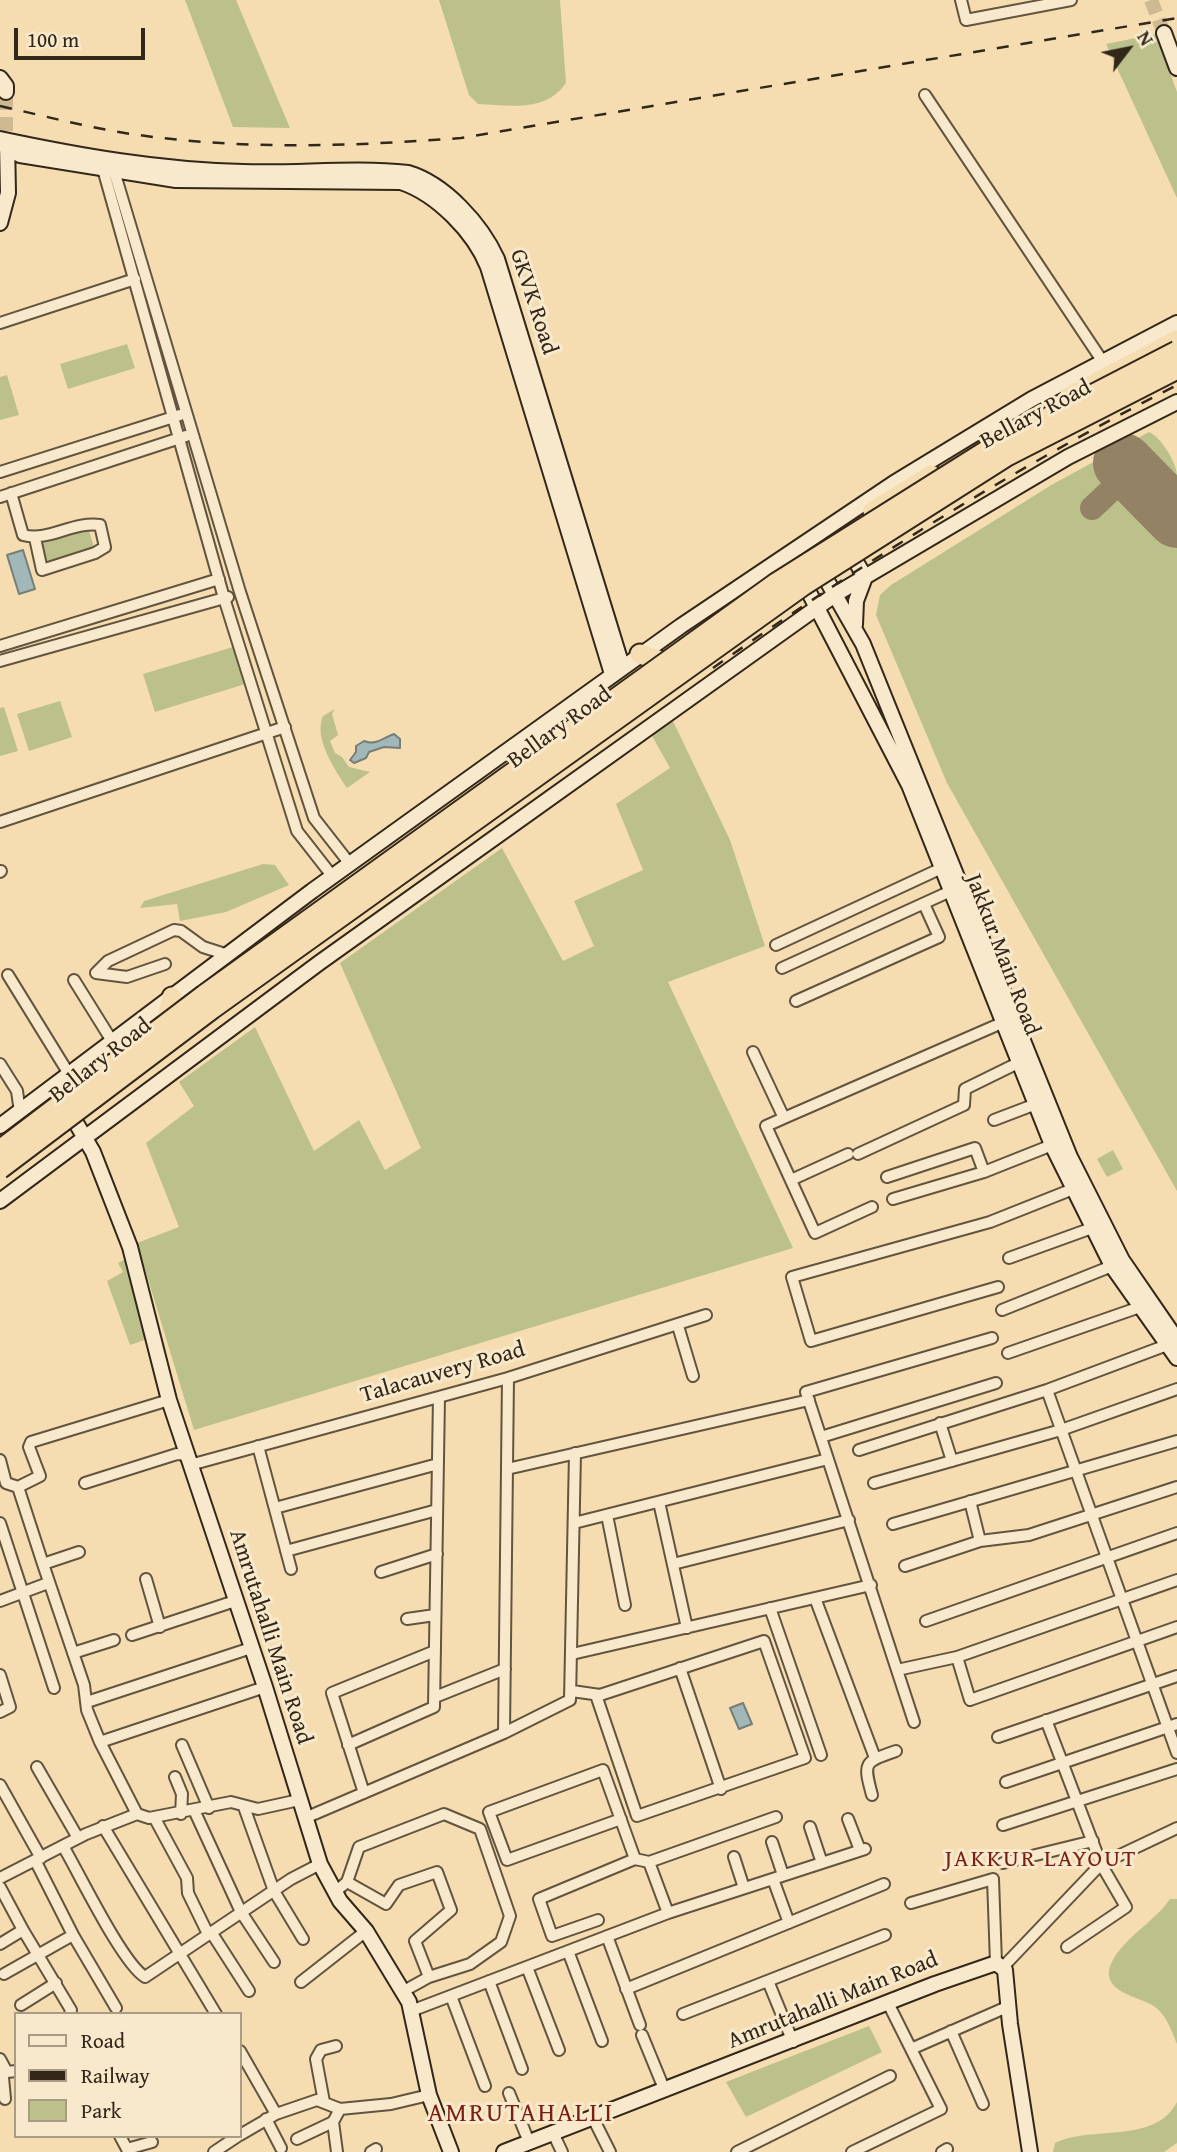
<!DOCTYPE html>
<style>
body{margin:0}
#map{position:relative;width:1177px;height:2152px;overflow:hidden;background:#f5ddb1;font-family:"Gentium Book Plus",serif}
canvas{display:block}
.legend{position:absolute;left:14px;top:2012px;width:228px;height:126px;box-sizing:border-box;background:#f8e9cc;border:2px solid #a99b84;margin:0;padding:9px 12px;list-style:none;font-size:21px;color:#322719}
.legend li{display:flex;align-items:center;gap:14px;height:35px}
.legend b{width:35px;border:2px solid #a99b84}
.north{position:absolute;left:1093px;top:14px;width:70px;height:70px;-webkit-text-stroke:5px #f8e9cc;paint-order:stroke;rotate:58deg;font-size:19px;font-weight:700;line-height:28px;text-align:center;color:#322719}
.north::after{content:'';display:block;margin:auto;width:24px;height:32px;background:#322719;clip-path:polygon(50% 0,100% 100%,50% 72%,0 100%)}
.scale{position:absolute;left:14px;top:28px;width:131px;height:32px;box-sizing:border-box;border:4px solid #322719;border-top:0;padding-left:9px;font-size:21px;line-height:24px;white-space:nowrap;color:#322719;-webkit-text-stroke:5px #f8e9cc;paint-order:stroke}
</style>
<div id="map">
<canvas width="1177" height="2152"></canvas>
<ul class="legend">
<li><b style="height:9px;background:#f8e9cc"></b>Road</li>
<li><b style="height:9px;background:#322719"></b>Railway</li>
<li><b style="height:19px;background:#bcc18c"></b>Park</li>
</ul>
<div class="north">N</div>
<div class="scale">100 m</div>
</div>
<script>
const ctx = document.querySelector('canvas').getContext('2d');
ctx.lineJoin = 'round';
function fillPath(path, color) { ctx.fillStyle = color; ctx.fill(path, 'evenodd'); }
function strokePath(path, color, width, dash) { ctx.strokeStyle = color; ctx.lineWidth = width; ctx.lineCap = dash ? 'butt' : 'round'; ctx.setLineDash(dash || []); ctx.stroke(path); }
function write(font, color, halo, rows, align = 'center') {
  ctx.font = font + ' "Gentium Book Plus",serif'; ctx.lineWidth = 6; ctx.setLineDash([]); ctx.textBaseline = 'middle'; ctx.strokeStyle = halo; ctx.fillStyle = color; for (const [text, x, y, turn = 0] of rows) {
    ctx.save(); ctx.translate(x, y); ctx.rotate((+turn || 0) * Math.PI / 180); ctx.textAlign = isNaN(turn) ? turn : align; if (halo) ctx.strokeText(text, 0, 0); ctx.fillText(text, 0, 0); ctx.restore();
  }
}
const green = new Path2D(`
 M185,0H236L290,128L233,127Z
 M439,0H560L566,83C545,113 510,105 478,104L469,95Z
 M1156,34L1177,92V198L1106,44Z
 M127,344L135,368L68,389L60,364Z
 M7,375L19,415L0,420V377Z
 M1149,432C1161,437 1177,463 1177,476L1157,472L1131,453L1084,502L1099,516L1127,488L1177,537V1191L947,783L876,615L880,595L891,585L1053,484Z
 M87,525L95,550L46,565L39,541Z
 M233,647L245,684L155,712L143,674Z
 M60,701L72,737L29,751L17,714Z
 M4,707L18,751L0,756V708Z
 M335,709L332,714L338,735L330,741L335,753L342,757L349,767L370,772L347,788C335,770 313,738 323,716Z
 M672,719L730,840L765,946L668,982L793,1248L194,1430L137,1243L179,1227L146,1143L194,1106L179,1082L255,1027L314,1151L359,1120L385,1170L421,1148L340,963L502,848L563,961L594,946L574,901L643,870L616,804L670,768L651,734Z
 M263,864L275,865L289,885L226,912L180,921L177,904L140,908L144,901Z
 M1113,1150L1123,1169L1107,1177L1097,1159Z
 M127,1258L147,1339L130,1345L107,1281L123,1272L118,1263Z
 M1170,1899H1177V2044C1171,2030 1167,2016 1155,2007C1142,1996 1093,1993 1114,1958C1128,1935 1155,1921 1170,1899Z
 M869,2026L882,2052L746,2117L726,2082Z
 M1177,2102V2143L1164,2152H1053L1055,2143C1091,2125 1155,2145 1177,2102Z`);
const water = new Path2D(`
 M23,550L35,589L19,594L7,555Z
 M394,734L400,739V748L384,747L369,752L366,758L354,763L350,760L356,752V746L364,741C376,746 384,737 394,734Z
 M743,1703L752,1724L739,1729L730,1708Z`);
const taxiway = new Path2D(`
 M1092,508L1127,475L1141,481
 M1177,514V515`);
const runway = new Path2D(`
 M1123,463L1177,518`);
const secondaryTunnel = new Path2D(`
 M1151,0L1164,33
 M6,131V92`);
const street = new Path2D(`
 M961,0L966,20L1071,0
 M925,95L1103,362
 M103,169L224,598L297,831L333,877
 M114,171L240,592L314,818L350,864
 M0,323L135,279
 M0,472L180,415
 M11,493L23,535C49,542 73,521 100,525L105,547L95,553L42,570L35,538
 M0,497L186,436
 M0,646L219,579
 M0,661L228,597
 M0,822L285,727
 M0,872L1,871
 M776,945L944,867
 M165,964L127,977L96,973L108,961L174,930L181,931L203,947L228,955
 M782,968L953,890
 M8,975L69,1074
 M74,980L112,1041
 M796,1001L939,937L924,904
 M753,1052L784,1118L1004,1022
 M0,1064L17,1091L20,1112
 M784,1118L766,1126L815,1233L872,1207
 M994,1120L1036,1104
 M858,1154L964,1105L965,1089L1020,1062
 M887,1177L975,1148L984,1172
 M791,1180L848,1154
 M893,1199L984,1172L1052,1145
 M1009,1258L1092,1228
 M998,1287L811,1341L792,1277L990,1222L1073,1189
 M1002,1310L1112,1266
 M678,1326L693,1376
 M1008,1353L1140,1307
 M1047,1390L1177,1753
 M940,1423L952,1461
 M821,1437L996,1383
 M258,1446L291,1569
 M859,1450L1047,1390L1175,1342
 M0,1460L6,1483L18,1487L40,1476L29,1447L31,1442L169,1400
 M190,1465L508,1378L706,1315
 M507,1469L809,1400
 M85,1483L177,1454L187,1455
 M874,1483L1061,1430L1177,1389
 M18,1487L43,1564
 M970,1501L980,1541
 M659,1502L687,1628
 M275,1508L438,1464
 M607,1515L625,1605
 M0,1523L54,1688
 M574,1523L828,1459
 M893,1524L1177,1441
 M286,1551L437,1510
 M79,1552L43,1564L84,1685L87,1710L100,1742L137,1814
 M673,1564L849,1520
 M905,1566L980,1541L1029,1535L1177,1487
 M381,1572L437,1554
 M146,1579L160,1627
 M815,1598L875,1758
 M0,1601L48,1583
 M770,1608L821,1755
 M407,1619L435,1615
 M926,1621L1177,1533
 M132,1635L235,1601
 M73,1653L114,1640
 M572,1654L871,1585
 M957,1657L970,1700L1177,1627
 M680,1668L721,1789
 M897,1670L957,1657L1177,1580
 M0,1675L10,1707L0,1712
 M572,1691L600,1695L764,1641L805,1758L637,1816L596,1695
 M435,1697L505,1669
 M87,1702L251,1648
 M1046,1720L1101,1864L1126,1907L1067,1947
 M914,1722L806,1392L992,1338
 M504,1733L508,1378
 M998,1737L1177,1676
 M100,1742L265,1687
 M182,1745L209,1808
 M348,1745L434,1707L439,1397
 M37,1767L78,1838
 M175,1777L182,1794L181,1814
 M1006,1782L1177,1724
 M0,1785L41,1858
 M364,1793L332,1693L435,1651
 M872,1795C863,1762 864,1762 896,1751
 M244,1807L274,1891L303,1939
 M194,1810L241,1912L274,1962
 M154,1817L187,1878L188,1893L208,1934
 M305,1818L504,1733L570,1700L575,1453
 M621,1819L507,1860L489,1812L603,1770L635,1859
 M848,1819L860,1850
 M1003,1825L1177,1769
 M103,1826L216,2014
 M810,1827L822,1863
 M772,1842L783,1875
 M63,1846C79,1873 122,1963 145,1977L291,1879L320,1864
 M734,1857L744,1888
 M35,1860L73,1935
 M1003,1863L1093,1841
 M0,1878L86,1834L137,1814L149,1818L231,1802L258,1809L299,1800
 M773,1879L789,1923
 M347,1882L386,1904L399,1885L437,1872L451,1910L415,1941L429,1977
 M0,1887L23,1930
 M335,1892L347,1882L359,1847L444,1814L480,1829L510,1916L501,1942L470,1964L429,1977L402,1992
 M911,1903L993,1879L996,1963
 M668,1913L649,1862L776,1817
 M598,1920L552,1936L539,1899L635,1859L649,1862
 M211,1932L249,1991
 M607,1936L640,2025
 M0,1944L23,1930L71,2010L70,2014
 M568,1951L602,2041
 M527,1967L559,2050
 M1003,1967L1101,1864L1177,1828
 M4,1974L73,1935L116,2008
 M489,1981L522,2069
 M768,1981L793,2042
 M301,1982L366,1931
 M626,1989L884,1884
 M451,1996L485,2086
 M21,2005L56,1983
 M411,2011L668,1913L865,1849
 M683,2014L885,1935
 M951,2031L983,2104
 M642,2035L665,2091
 M911,2049L1007,2007
 M240,2051L276,2114L317,2100L340,2109
 M0,2059L7,2072L16,2071
 M2,2067L5,2099
 M509,2093L529,2142
 M324,2102L316,2059L321,2050L336,2046
 M593,2118L610,2152
 M266,2119L281,2148
 M553,2133L562,2152
 M240,2135L276,2114
 M120,2136L127,2149
 M297,2139L333,2122
 M128,2152L127,2149L152,2142
 M214,2152L238,2136
 M337,2152L333,2122L340,2109L391,2104L429,2095
 M371,2152L376,2149
 M737,2152L890,2076
 M852,2152L941,2109L888,2003
 M942,2152L947,2149`);
const secondary = new Path2D(`
 M1164,33L1177,68
 M0,78L6,86V92
 M0,139C80,156 160,170 243,172C298,174 354,167 408,173C445,184 481,224 497,259L622,666
 M0,143L20,155L176,180L401,182C437,194 474,232 488,267L612,674
 M0,223L8,193L7,142
 M818,565L863,644L1070,1157L1122,1260L1177,1340
 M801,577L909,785L1052,1145L1112,1266L1177,1358
 M855,625L856,601L865,577L855,560
 M68,1109L93,1152L130,1247L169,1400L265,1687L320,1864L340,1901L366,1931L409,2002L429,2095L451,2152
 M0,1126L312,891L681,626L894,483L1032,399L1177,323
 M0,1201L319,963L836,594L1068,457L1177,402
 M504,2152L935,1984L996,1963L1005,1970L1010,2024L1030,2152`);
const highway = new Path2D(`
 M1069,397L1177,340
 M873,511L931,475
 M640,654L658,660
 M168,1013L172,997`);
const rail = new Path2D(`
 M0,106C49,117 97,130 146,136C251,150 356,146 461,138L1177,18
 M713,668C862,563 1015,468 1177,385`);
const highwayBridge = new Path2D(`
 M0,1150L204,995L776,583L997,444L1177,351
 M0,1169L212,1009L804,585L1007,456L1177,369`);
const streetNames = [
 ["GKVK Road",533,302,72],
 ["Bellary Road",1036,415,-28],
 ["Bellary Road",560,728,-36],
 ["Jakkur Main Road",1002,955,69],
 ["Bellary Road",101,1061,-38],
 ["Talacauvery Road",443,1373,-16],
 ["Amrutahalli Main Road",270,1637,72],
 ["Amrutahalli Main Road",833,2001,-22]
];
const neighbourhoodNames = [
 ["JAKKUR LAYOUT",1041,1860]
];
const quarterNames = [
 ["AMRUTAHALLI",521,2114]
];
fillPath(green, '#bcc18c');
fillPath(water, '#a2b8b8');
strokePath(water, '#757e78', 2);
strokePath(taxiway, '#948265', 24);
strokePath(runway, '#948265', 60);
strokePath(secondaryTunnel, '#ceb993', 14, [14, 7]);
strokePath(street, '#63543f', 14);
strokePath(secondary, '#322719', 18);
strokePath(highway, '#322719', 23);
strokePath(street, '#f8e9cc', 10);
strokePath(secondary, '#f8e9cc', 14);
strokePath(highway, '#f5ddb1', 19);
strokePath(rail, '#322719', 2.5, [12, 12]);
strokePath(highwayBridge, '#322719', 23, []);
strokePath(highwayBridge, '#f5ddb1', 19);
write('23px', '#322719', '#f8e9cc', streetNames);
ctx.letterSpacing = '2px';
write('24px', '#7a1f14', '#f8e9cc', neighbourhoodNames);
ctx.letterSpacing = '0px';
ctx.letterSpacing = '2px';
write('26px', '#7a1f14', '#f8e9cc', quarterNames);
ctx.letterSpacing = '0px';
</script>
